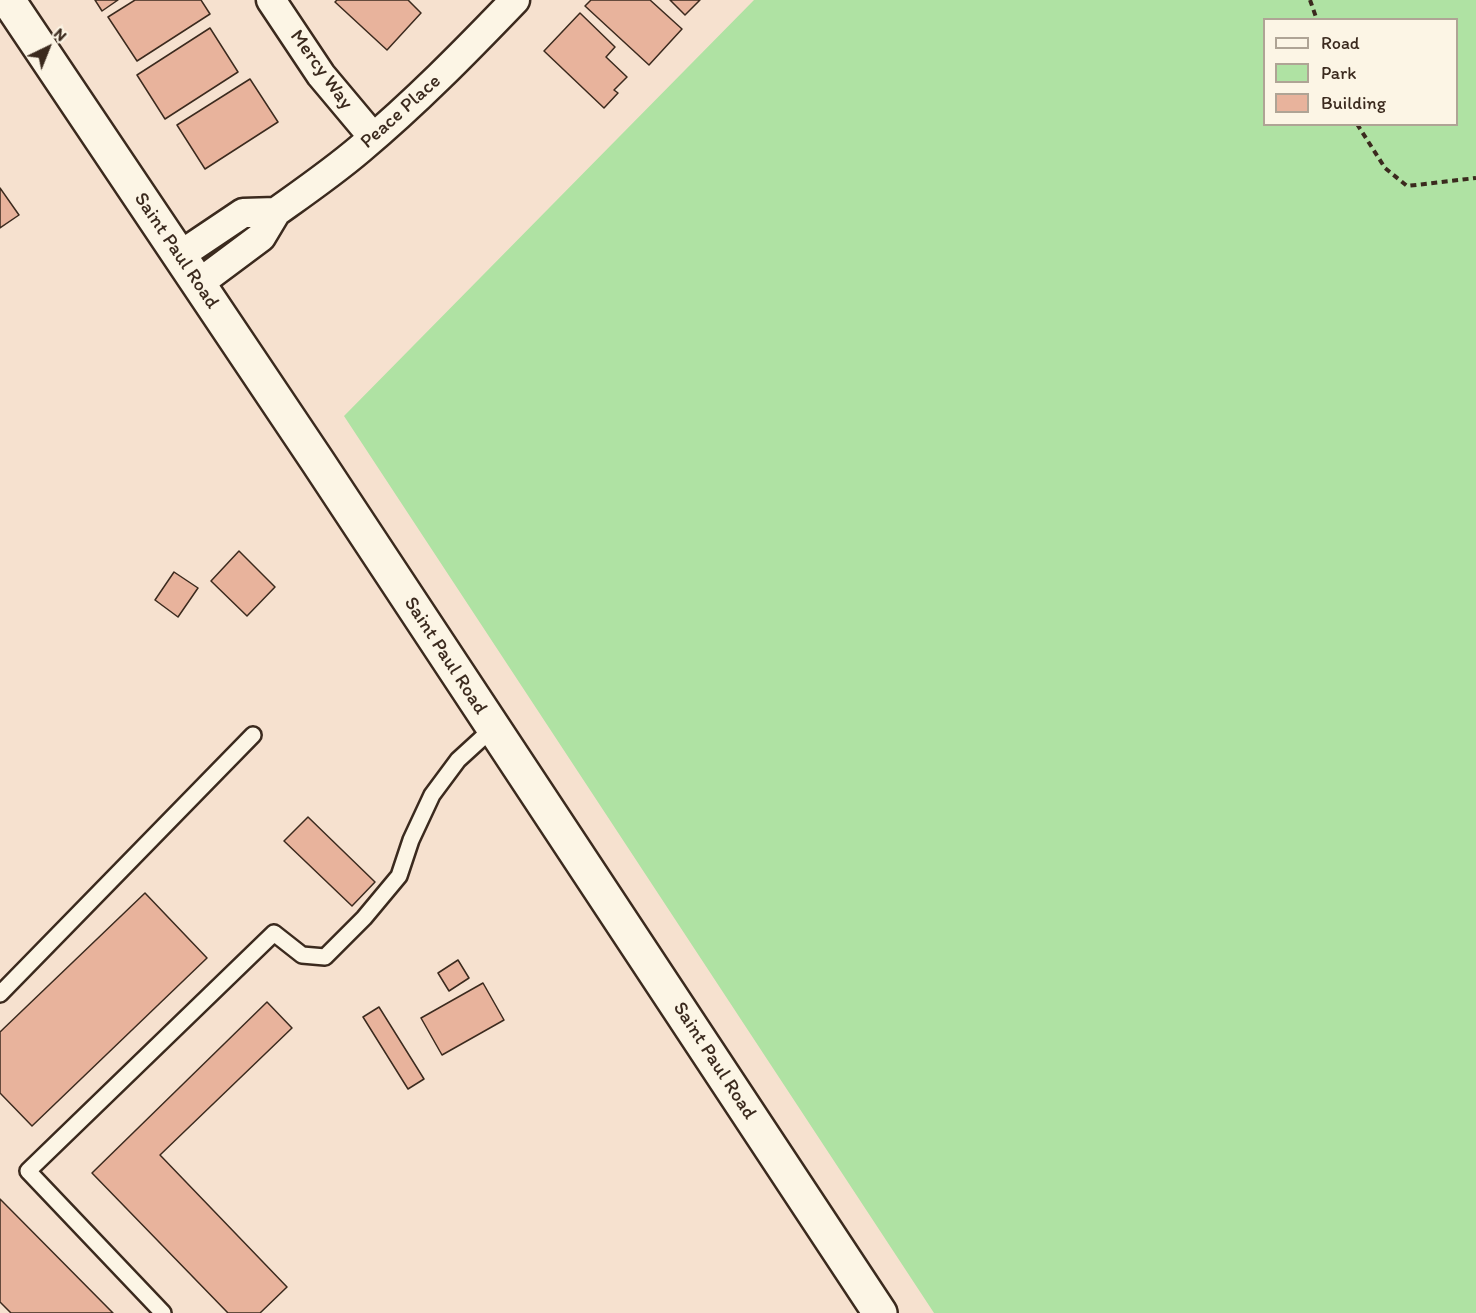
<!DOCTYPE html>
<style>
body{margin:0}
#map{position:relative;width:1476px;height:1313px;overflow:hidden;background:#f6e1cf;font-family:Itim,sans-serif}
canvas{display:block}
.legend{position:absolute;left:1263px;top:18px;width:195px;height:108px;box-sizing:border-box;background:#fcf5e5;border:2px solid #afa495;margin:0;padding:8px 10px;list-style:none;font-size:18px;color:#3b2a1e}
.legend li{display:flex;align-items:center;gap:12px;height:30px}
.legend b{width:30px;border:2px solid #afa495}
.north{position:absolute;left:18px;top:18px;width:60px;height:60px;-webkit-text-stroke:4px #fcf5e5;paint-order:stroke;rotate:43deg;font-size:16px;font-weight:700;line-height:24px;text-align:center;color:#3b2a1e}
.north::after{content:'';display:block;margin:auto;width:21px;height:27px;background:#3b2a1e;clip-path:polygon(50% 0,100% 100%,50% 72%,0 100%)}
</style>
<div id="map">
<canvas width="1476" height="1313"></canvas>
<ul class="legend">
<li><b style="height:8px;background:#fcf5e5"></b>Road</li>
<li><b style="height:16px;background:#afe2a3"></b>Park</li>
<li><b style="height:16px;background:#e8b39c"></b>Building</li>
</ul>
<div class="north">N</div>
</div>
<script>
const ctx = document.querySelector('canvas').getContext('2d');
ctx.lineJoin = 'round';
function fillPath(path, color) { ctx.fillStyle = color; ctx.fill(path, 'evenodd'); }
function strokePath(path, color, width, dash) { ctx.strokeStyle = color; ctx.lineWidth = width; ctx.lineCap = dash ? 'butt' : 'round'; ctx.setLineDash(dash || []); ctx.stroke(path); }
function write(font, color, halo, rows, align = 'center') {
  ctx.font = font + ' Itim,sans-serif'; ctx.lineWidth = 5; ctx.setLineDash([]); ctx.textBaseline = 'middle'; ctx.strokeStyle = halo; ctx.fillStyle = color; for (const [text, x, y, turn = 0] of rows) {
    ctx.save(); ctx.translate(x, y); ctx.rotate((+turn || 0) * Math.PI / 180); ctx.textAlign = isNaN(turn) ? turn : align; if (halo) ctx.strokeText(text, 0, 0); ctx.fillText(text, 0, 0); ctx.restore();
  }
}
const green = new Path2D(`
 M754,0H1476V1313H934L344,416ZM1264,20H1456V124H1264Z`);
const building = new Path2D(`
 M95,0H118L102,11Z
 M135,0H201L210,14L137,61L108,17Z
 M337,0H408L421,13L387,50L335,2Z
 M591,0H650L682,29L649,65L585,6Z
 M670,0H700L685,15Z
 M580,13L615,47L606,57L627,77L614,90L618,93L604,108L544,51Z
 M210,28L238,72L165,119L137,75Z
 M250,79L278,122L205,169L177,125Z
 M0,188L19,215L0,228Z
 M239,551L275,587L247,616L211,581Z
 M174,572L198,588L178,617L155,600Z
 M308,817L375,882L352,906L284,841Z
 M145,893L207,958L32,1126L0,1093V1032Z
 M458,960L469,978L449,991L438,973Z
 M483,983L504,1020L442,1055L421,1018Z
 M267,1002L292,1028L160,1155L287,1287L260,1313H228L92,1173Z
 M379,1007L424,1079L408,1089L363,1017Z
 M0,1199L113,1313H11L0,1302Z`);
const path = new Path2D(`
 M1310,0L1317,20
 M1357,124L1385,168L1407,186L1476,178`);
const service = new Path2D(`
 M0,994L253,735
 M163,1313L28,1171L274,933L302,955L325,957L364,918L399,876L411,840L432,795L458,760L493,728`);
const minor = new Path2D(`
 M271,0L321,75L373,137
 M276,212C304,192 333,172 360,149C415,103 465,52 515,0
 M179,256L243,213L276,212L261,237L198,284`);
const tertiary = new Path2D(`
 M8,0L318,462L880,1313`);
const streetNames = [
 ["Mercy Way",321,70,54],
 ["Peace Place",401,112,-42],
 ["Saint Paul Road",176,251,56],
 ["Saint Paul Road",445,656,57],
 ["Saint Paul Road",714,1061,57]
];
fillPath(green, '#afe2a3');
fillPath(building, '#e8b39c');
strokePath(building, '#3b2a1e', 1.5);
strokePath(service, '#3b2a1e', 20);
strokePath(minor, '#3b2a1e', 33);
strokePath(tertiary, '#3b2a1e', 38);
strokePath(path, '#3b2a1e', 4, [6, 4.5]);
strokePath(service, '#fcf5e5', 15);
strokePath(minor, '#fcf5e5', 28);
strokePath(tertiary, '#fcf5e5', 33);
write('20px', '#3b2a1e', '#fcf5e5', streetNames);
</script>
